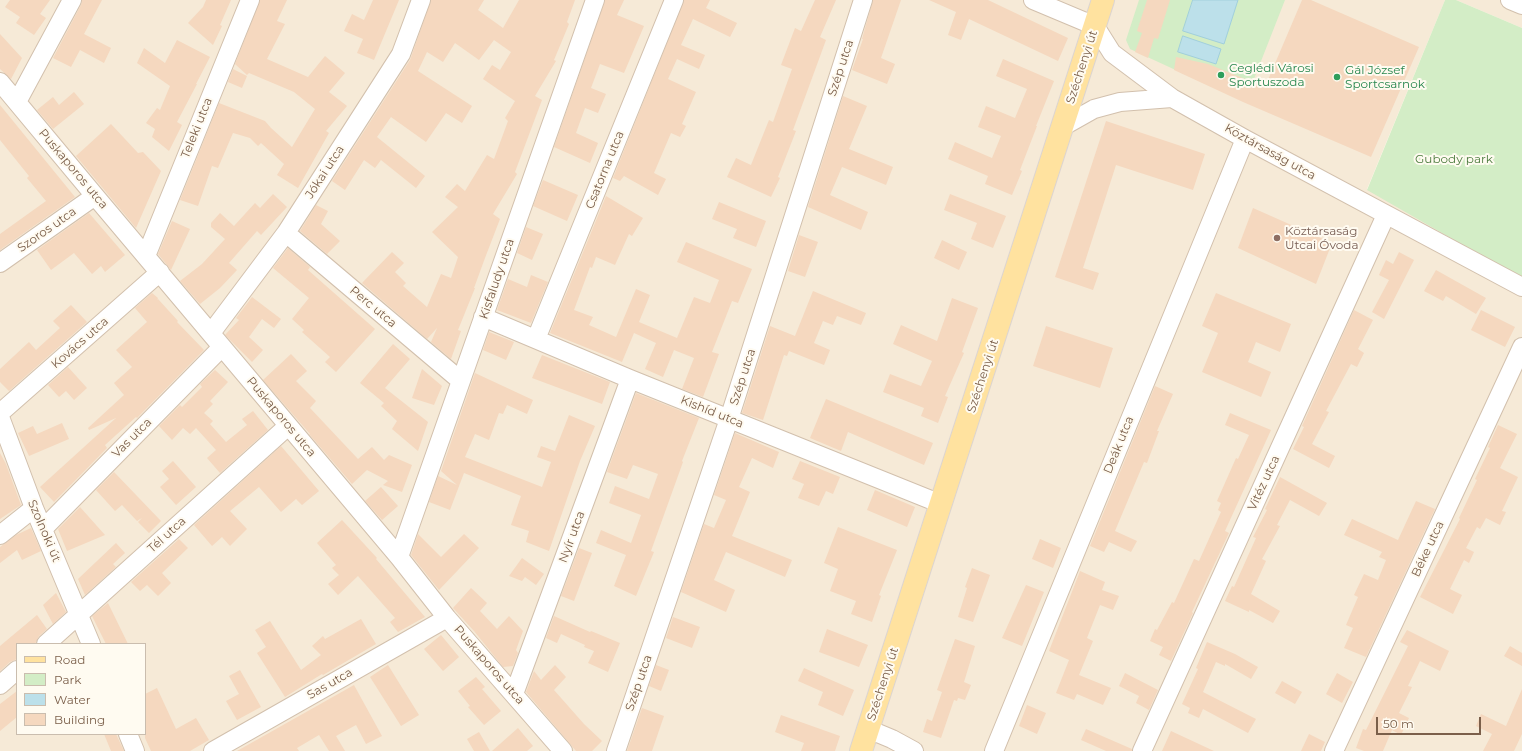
<!DOCTYPE html>
<meta charset="utf-8">
<style>
body{margin:0}
#map{position:relative;width:1522px;height:751px;overflow:hidden;background:#fef7ea;font-family:Montserrat,sans-serif}
canvas{display:block}
.legend{position:absolute;left:16px;top:643px;width:130px;height:92px;box-sizing:border-box;background:#fffbf1;border:1px solid #cabdae;margin:0;padding:5px 7px;list-style:none;font-size:12px;color:#7b5f4a}
.legend li{display:flex;align-items:center;gap:8px;height:20px}
.legend b{width:20px;border:1px solid #cabdae}
.scale{position:absolute;left:1376px;top:717px;width:105px;height:18px;box-sizing:border-box;border:2px solid #7b5f4a;border-top:0;padding-left:5px;font-size:12px;line-height:14px;white-space:nowrap;color:#7b5f4a;-webkit-text-stroke:3px #fffbf1;paint-order:stroke}
</style>
<div id="map">
<canvas width="1522" height="751"></canvas>
<ul class="legend">
<li><b style="height:5px;background:#ffe29f"></b>Road</li>
<li><b style="height:11px;background:#d3edc6"></b>Park</li>
<li><b style="height:11px;background:#bce0ea"></b>Water</li>
<li><b style="height:11px;background:#f5d8bf"></b>Building</li>
</ul>
<div class="scale">50 m</div>
</div>
<script>
const ctx = document.querySelector('canvas').getContext('2d');
ctx.lineJoin = 'round';
function fillPath(path, color) { ctx.fillStyle = color; ctx.fill(path, 'evenodd'); }
function strokePath(path, color, width, dash) { ctx.strokeStyle = color; ctx.lineWidth = width; ctx.lineCap = dash ? 'butt' : 'round'; ctx.setLineDash(dash || []); ctx.stroke(path); }
function write(font, color, halo, rows, align = 'center') {
  ctx.font = font + ' Montserrat,sans-serif'; ctx.lineWidth = 4; ctx.setLineDash([]); ctx.textBaseline = 'middle'; ctx.strokeStyle = halo; ctx.fillStyle = color; for (const [text, x, y, turn = 0] of rows) {
    ctx.save(); ctx.translate(x, y); ctx.rotate((+turn || 0) * Math.PI / 180); ctx.textAlign = isNaN(turn) ? turn : align; if (halo) ctx.strokeText(text, 0, 0); ctx.fillText(text, 0, 0); ctx.restore();
  }
}
const residential = new Path2D(`
 M0,0H1445L1367,189L1522,279V751H0ZM17,644H145V734H17Z
 M1456,0H1522V28Z`);
const green = new Path2D(`
 M1139,0H1285L1245,102L1130,49L1126,40Z
 M1445,0H1456L1522,28V279L1367,190Z`);
const water = new Path2D(`
 M1193,0H1238L1224,44L1183,31Z
 M1183,36L1221,49L1216,64L1178,52Z`);
const building = new Path2D(`
 M10,0H50L40,14L46,18L34,35L16,23L20,17L5,7Z
 M82,0H102L84,34L111,48L104,63L80,50L71,67L53,58L81,5Z
 M206,0H231L220,25L222,26L213,45L188,23L203,7Z
 M260,0H287L277,21L285,24L267,59L308,77L325,56L345,73L329,92L347,106L326,131L329,133L298,188L277,175L284,164L261,143L258,146L250,138L233,133L218,168L212,166L198,206L180,200L219,103L265,121L271,128L292,147L315,109L294,92L249,73L247,75L235,64Z
 M373,0H399L374,60L357,53L363,39L344,31L352,14L364,20Z
 M431,0H484L478,10L503,28L519,0H575L567,22L569,24L554,60L556,61L535,96L542,100L515,172L517,174L493,214L500,219L485,258L474,288H475L458,330L461,331L451,359L431,342L437,328L427,339L362,283L392,252L404,263L395,272L406,283L403,286L427,307L441,274L451,278L458,257L432,232L458,207L445,197L457,184L465,191L487,155L494,159L508,121L505,118L515,101L483,79L492,65L500,70L511,52L494,40L479,60L455,43L443,62L427,52L418,71L472,106L462,123L446,113L426,142L391,117L377,137L425,176L416,188L381,160L375,168L364,160L345,190L332,181L410,60Z
 M605,0H624L617,15L644,26L624,73L600,64L591,88L606,94L598,113L585,108L576,133L598,143L590,163L554,147Z
 M684,0H710L706,8L737,23L730,37L693,19L681,45L705,55L699,69L677,59L668,79L696,92L682,124L686,126L680,137L671,133L654,173L666,179L658,195L624,176L620,181L613,178Z
 M815,0H836L820,37L826,40L793,130L796,131L778,177L780,178L771,197L727,177L736,158L751,165L769,120L773,122L792,69L781,65L795,28L801,31Z
 M873,0H901L881,58L895,64L887,84L852,70L863,39H862Z
 M929,0H988L1068,38L1058,61L969,19L961,40L948,35L956,12Z
 M1147,0H1170L1158,39L1154,38L1148,58L1135,52L1142,33L1137,31Z
 M1302,0H1311L1419,47L1371,157L1243,102L1174,70L1176,57L1208,64L1265,87Z
 M0,34L22,58L11,79L0,69Z
 M177,40L210,57L196,84H197L177,122L182,125L169,151L152,137L155,129L146,123L157,108L160,110L170,86L137,63L144,48L165,63Z
 M1003,59L1054,81L1036,126H1037L1020,170L1022,171L1012,195L985,184L988,176L948,159L955,142L992,158L1001,136L978,127L986,106L1015,118L1027,89L996,76Z
 M233,69L247,76L242,88L228,82Z
 M74,92L84,104L53,129L37,110L53,97L59,105Z
 M843,96L867,106L849,149L893,167L886,185L842,167L830,195L868,212L861,230L808,207Z
 M0,105L75,197L0,250V234L46,201L27,178L29,176L0,140Z
 M1106,121L1205,154L1193,190L1116,165L1083,268L1099,273L1093,290L1055,277Z
 M111,124L138,153L143,152L161,171L136,228L76,156Z
 M543,180L578,195L567,221L533,206Z
 M273,194L287,207L261,235L257,231L229,263L237,270L220,288L200,304L180,281L202,264L225,239L211,227V223L220,213L234,226L255,203L260,208Z
 M950,194L1006,216L993,248L971,239L977,223L944,210Z
 M606,196L643,218L632,236L629,234L615,265L596,257L592,268L590,267L574,310L593,317L589,325L616,337L636,289L650,295L639,322L677,338L694,297L710,303L719,280L677,262L686,242L752,269L738,303L732,301L712,352L719,354L703,397L682,389L694,358L674,350L663,377L645,369L656,343L634,333L622,362L550,333Z
 M719,202L766,221L756,247L733,238L737,229L712,219Z
 M316,205L328,211L321,224L340,241L327,254L300,231Z
 M1253,208L1332,243L1316,284L1238,248Z
 M89,213L125,255L105,272L101,266L92,274L74,253L51,270L37,250Z
 M172,221L190,229L171,270L158,254Z
 M526,227L543,234L532,260L517,253Z
 M799,235L818,242L805,277L788,271Z
 M942,240L967,252L959,270L934,258Z
 M288,248L310,267L308,270L375,329L336,372L325,362L330,357L302,332L304,330L292,319L309,298L273,268Z
 M1399,252L1414,260L1384,319L1372,312L1389,280L1379,275L1386,260L1393,264Z
 M1436,270L1486,298L1476,314L1446,296L1443,301L1424,291Z
 M531,275L548,282L531,323L497,310L508,279L527,287Z
 M813,291L866,313L861,325L837,316L833,325L823,321L814,343L830,350L824,365L789,351L787,356L784,355L763,420L742,413L770,326L795,336Z
 M152,293L158,298L157,300L158,299L178,321L177,322L204,350L137,418L136,417L105,445L107,448L54,502L40,487L116,418L89,430L88,428L124,395L114,383L132,367L116,350L147,322L135,308Z
 M1216,293L1291,324L1280,352L1256,342L1248,362L1271,372L1261,397L1202,372L1218,333L1202,326Z
 M252,297L281,319L274,328L262,319L249,337L263,350L252,362L225,335L239,320L236,318Z
 M952,298L978,308L962,352L964,353L945,396L948,397L938,423L921,416L924,408L883,392L890,374L921,386L932,361L893,344L901,325L937,341Z
 M71,305L87,322L9,391L0,382V369L29,342L36,350L60,328L53,321Z
 M1354,310L1373,320L1358,349L1364,353L1357,367L1351,364L1326,411L1329,412L1312,444L1335,456L1329,468L1293,449L1304,427L1302,426Z
 M1481,310L1515,327L1505,347L1471,330Z
 M1046,326L1113,348L1100,388L1033,366Z
 M489,332L514,342L506,360L483,350Z
 M393,344L410,359L385,388L428,422L418,451L392,429L397,421L381,406L384,403L360,383Z
 M291,354L307,371L296,381L316,401L310,408L358,459L372,447L384,460L389,455L412,465L402,492L383,485L388,481L367,470L352,484L309,434H310L263,380Z
 M542,355L610,382L602,404L532,378Z
 M68,367L87,388L74,400L66,391L59,397L48,385Z
 M422,369L442,386L434,405L412,398Z
 M215,370L228,382L210,401L213,404L204,413L213,421L210,424L226,442L247,425L242,419L253,411L268,430L220,473L207,458L216,450L196,428L190,434L183,428L172,440L159,426L180,405L182,407L202,387L200,384Z
 M475,373L533,400L527,414L507,405L503,414L499,413L489,440L475,434L465,457L542,487L551,462L537,457L541,446L555,451L569,415L595,426L580,461L549,551L526,542L529,531L511,525L521,496L464,473L450,510L429,502L438,476L457,485L441,471Z
 M1155,386L1173,394L1157,431H1159L1147,463L1144,462L1115,531L1137,541L1131,552L1109,542L1104,552L1090,546Z
 M636,393L699,418L682,461L683,462L651,551L654,552L636,596L614,586L626,555L596,543L601,530L631,543L641,515L609,503L615,486L649,499L658,474L633,465L627,479L607,472Z
 M826,399L933,443L924,465L848,432L841,451L810,438Z
 M1230,413L1271,430L1225,531L1229,533L1192,612L1193,613L1171,661L1159,655L1163,647L1150,641L1155,629L1157,630L1172,602L1174,603L1194,559L1199,561L1221,512L1218,510L1221,503L1217,501L1236,458L1238,459L1249,435L1225,425Z
 M62,423L69,439L29,456L18,433L33,426L37,434Z
 M1498,425L1517,434L1500,468L1518,477L1502,511L1506,512L1500,525L1486,518L1480,529L1477,527L1466,548L1474,552L1469,563L1464,560L1450,589L1462,595L1453,614L1420,597L1460,519L1459,518L1477,480L1475,479L1490,448L1488,447Z
 M735,433L779,452L773,468L752,458L739,487L750,492L732,536L792,560L785,577L726,552L714,580L735,590L726,612L681,592L704,524L714,528L726,500L714,495Z
 M281,446L319,491L302,505L296,499L281,512L259,487L230,511L247,529L230,546L222,537L212,546L194,525Z
 M0,453L6,464L21,505L0,519Z
 M173,461L196,487L176,505L160,487L169,479L162,471Z
 M800,461L840,477L833,494L826,491L819,506L798,498L804,484L792,479Z
 M114,472L161,521L149,533L138,522L142,518L137,521L122,505L115,511L96,490Z
 M1280,477L1327,503L1319,516L1290,500L1277,525L1280,526L1262,559L1266,561L1251,594L1280,611L1273,623L1249,610V612L1225,601L1232,586L1234,587L1256,538L1253,537L1267,510L1265,509Z
 M381,487L398,506L382,520L365,501Z
 M875,490L915,507L907,527L867,510Z
 M1416,501L1435,509L1366,657L1344,648L1353,628L1346,625L1358,597L1354,595L1364,574L1378,580L1386,560L1379,557L1382,552L1344,535L1352,519L1398,540Z
 M80,507L105,535L67,551L58,529Z
 M342,520L377,558L376,559L425,617L398,632L390,622L395,618L358,576L338,595L328,584L339,575L332,568L336,565L317,543Z
 M838,527L897,550L879,595L881,596L872,622L851,614L856,601L830,591L838,569L824,563Z
 M31,528L41,551L22,560L17,550L0,563V547L16,535Z
 M418,534L441,557L464,534L479,548L439,590L411,555Z
 M179,539L188,548L162,573L171,583L158,596L147,585L140,591L131,582Z
 M1040,539L1061,548L1053,568L1032,559Z
 M116,543L125,553L113,564L116,567L85,595L78,579Z
 M579,548L592,553L574,601L561,596Z
 M522,558L544,574L536,585L525,577L522,581L509,576Z
 M972,568L990,575L973,622L958,617L967,588L965,587Z
 M1080,571L1105,582L1102,590L1119,596L1113,610L1100,605L1087,638L1093,641L1079,675L1111,688L1103,705L1077,694L1074,700L1056,693L1069,660L1049,651Z
 M1026,585L1044,592L1022,646L1002,638Z
 M471,588L487,603L480,611L497,629L509,616L523,631L516,650L518,653L513,666L503,667L474,631L453,608Z
 M56,593L66,612L53,624L43,605Z
 M108,603L128,644H106L92,616Z
 M37,615L47,629L39,636L35,644H17V659L10,662L0,671V646Z
 M554,616L590,632L591,631L620,643L608,672L588,663L594,651L584,647L585,645L561,634L557,643L546,638Z
 M673,617L700,627L692,648L666,638Z
 M361,619L376,644L323,675L322,674L285,697L257,653L266,647L255,630L270,621L301,670L321,655L312,646L323,636L325,639Z
 M827,629L868,645L859,667L819,652Z
 M1407,630L1449,651L1440,671L1420,661L1408,686L1412,687L1399,713L1409,718L1401,735L1392,730L1383,751H1364L1356,748L1363,729L1366,730L1408,646L1400,642Z
 M441,635L459,657L443,671L424,649Z
 M955,639L975,646L964,682L971,685L965,700L958,698L957,701L954,700L941,738L923,732L927,719L932,721L942,692L937,690Z
 M1207,642L1235,654L1258,667L1251,679L1225,664V666L1216,662L1203,692L1256,719L1248,733L1203,709L1199,718L1188,713L1190,708L1182,704L1198,669L1196,668Z
 M1510,646L1522,653V666L1504,656Z
 M388,665L419,715L401,726L370,677Z
 M555,665L566,677L554,690L584,724L602,741L592,751H576L526,692L534,671L541,680Z
 M656,665L669,670L661,691L649,686Z
 M804,668L854,690L843,716L818,705L823,692L798,681Z
 M240,670L261,707L237,720L226,701L239,694L229,676Z
 M1125,673L1158,690L1149,710L1136,703L1139,696L1119,686Z
 M1337,673L1353,682L1342,703L1326,694Z
 M476,677L485,687L482,689L501,711L484,725L468,707L470,706L458,691Z
 M1282,681L1302,692L1295,704L1275,693Z
 M354,685L382,736L366,744L356,725L336,736L345,751H329L319,735L297,748L299,751H237Z
 M157,688L176,729L196,718L209,740L190,751H151L145,738V694Z
 M1522,689V734L1514,751H1483L1492,734L1476,726L1481,714L1506,726Z
 M17,691V717L0,731V704Z
 M1027,705L1046,713L1037,734L1019,726Z
 M642,708L664,716L652,751H627Z
 M781,715L840,736L835,751H801L804,743L775,732Z
 M518,728L533,746L527,751H492Z
 M1086,729L1132,749V751H1106L1081,740Z
 M1171,731L1214,751H1162Z
 M479,732L490,751H474L467,739Z
 M104,734H116L124,751H111Z
 M1309,734L1325,742L1321,751H1301Z`);
const minor = new Path2D(`
 M1033,0L1095,26L1112,53L1172,98L1245,139L1522,287
 M1510,0L1522,5
 M0,82L95,196L399,557L447,618L563,751
 M17,102L72,0
 M1062,127L1094,109L1120,102L1172,98
 M286,233L461,381
 M146,256L250,0
 M0,263L95,196
 M483,317L630,379L941,504
 M211,333L286,233L401,54L421,0
 M536,339L674,0
 M0,413L160,272
 M0,417L34,508L91,644
 M43,529L222,347
 M0,535L34,508
 M399,557L595,0
 M46,644L288,426
 M0,685L17,670
 M514,694L630,379
 M868,729L892,739L914,751
 M128,734L135,751
 M213,751L447,618
 M616,751L729,419L863,0
 M994,751L1245,139
 M1142,751L1386,215
 M1334,751L1522,347`);
const major = new Path2D(`
 M861,751L1103,0`);
const markers = [
 [1221,75,4,"#2e9e5b"],
 [1337,77,4,"#2e9e5b"],
 [1277,238,4,"#8d6e63"]
];
const streetNames = [
 ["Széchenyi út",1082,67,-72],
 ["Szép utca",841,68,-72],
 ["Teleki utca",197,128,-68],
 ["Köztársaság utca",1270,152,29],
 ["Puskaporos utca",73,169,50],
 ["Csatorna utca",605,170,-68],
 ["Jókai utca",325,172,-57],
 ["Szoros utca",47,230,-35],
 ["Kisfaludy utca",497,279,-71],
 ["Perc utca",373,307,40],
 ["Kovács utca",80,343,-41],
 ["Széchenyi út",983,376,-72],
 ["Szép utca",743,377,-72],
 ["Kishíd utca",712,412,22],
 ["Puskaporos utca",281,417,50],
 ["Vas utca",132,438,-45],
 ["Deák utca",1119,445,-68],
 ["Vitéz utca",1264,483,-65],
 ["Szolnoki út",44,531,67],
 ["Tél utca",167,535,-42],
 ["Nyír utca",572,537,-70],
 ["Béke utca",1428,549,-65],
 ["Puskaporos utca",489,665,49],
 ["Szép utca",639,683,-71],
 ["Sas utca",330,684,-30],
 ["Széchenyi út",883,684,-72]
];
const leisureNames = [
 ["Ceglédi Városi",1229,68],
 ["Sportuszoda",1229,82],
 ["Gál József",1345,70],
 ["Sportcsarnok",1345,84]
];
const parkNames = [
 ["Gubody park",1454,159]
];
const educationNames = [
 ["Köztársaság",1285,231],
 ["Utcai Óvoda",1285,245]
];
fillPath(residential, '#f6ead7');
fillPath(green, '#d3edc6');
fillPath(water, '#bce0ea');
strokePath(water, '#a1cfdc', 1);
fillPath(building, '#f5d8bf');
strokePath(minor, '#d2c0ad', 20);
strokePath(major, '#ddd5d0', 24);
strokePath(minor, '#fff', 18);
strokePath(major, '#ffe29f', 22);
for (const [x, y, r, color] of markers) { const dot = new Path2D(); dot.arc(x, y, r, 0, 2 * Math.PI); ctx.fillStyle = color; ctx.fill(dot); strokePath(dot, '#fffbf1', 1.5); }
write('12px', '#7b5f4a', '#fffbf1', streetNames);
write('12px', '#27864d', '#fffbf1', leisureNames, 'left');
write('12px', '#4c7b3e', '#fffbf1', parkNames);
write('12px', '#785e54', '#fffbf1', educationNames, 'left');
</script>
